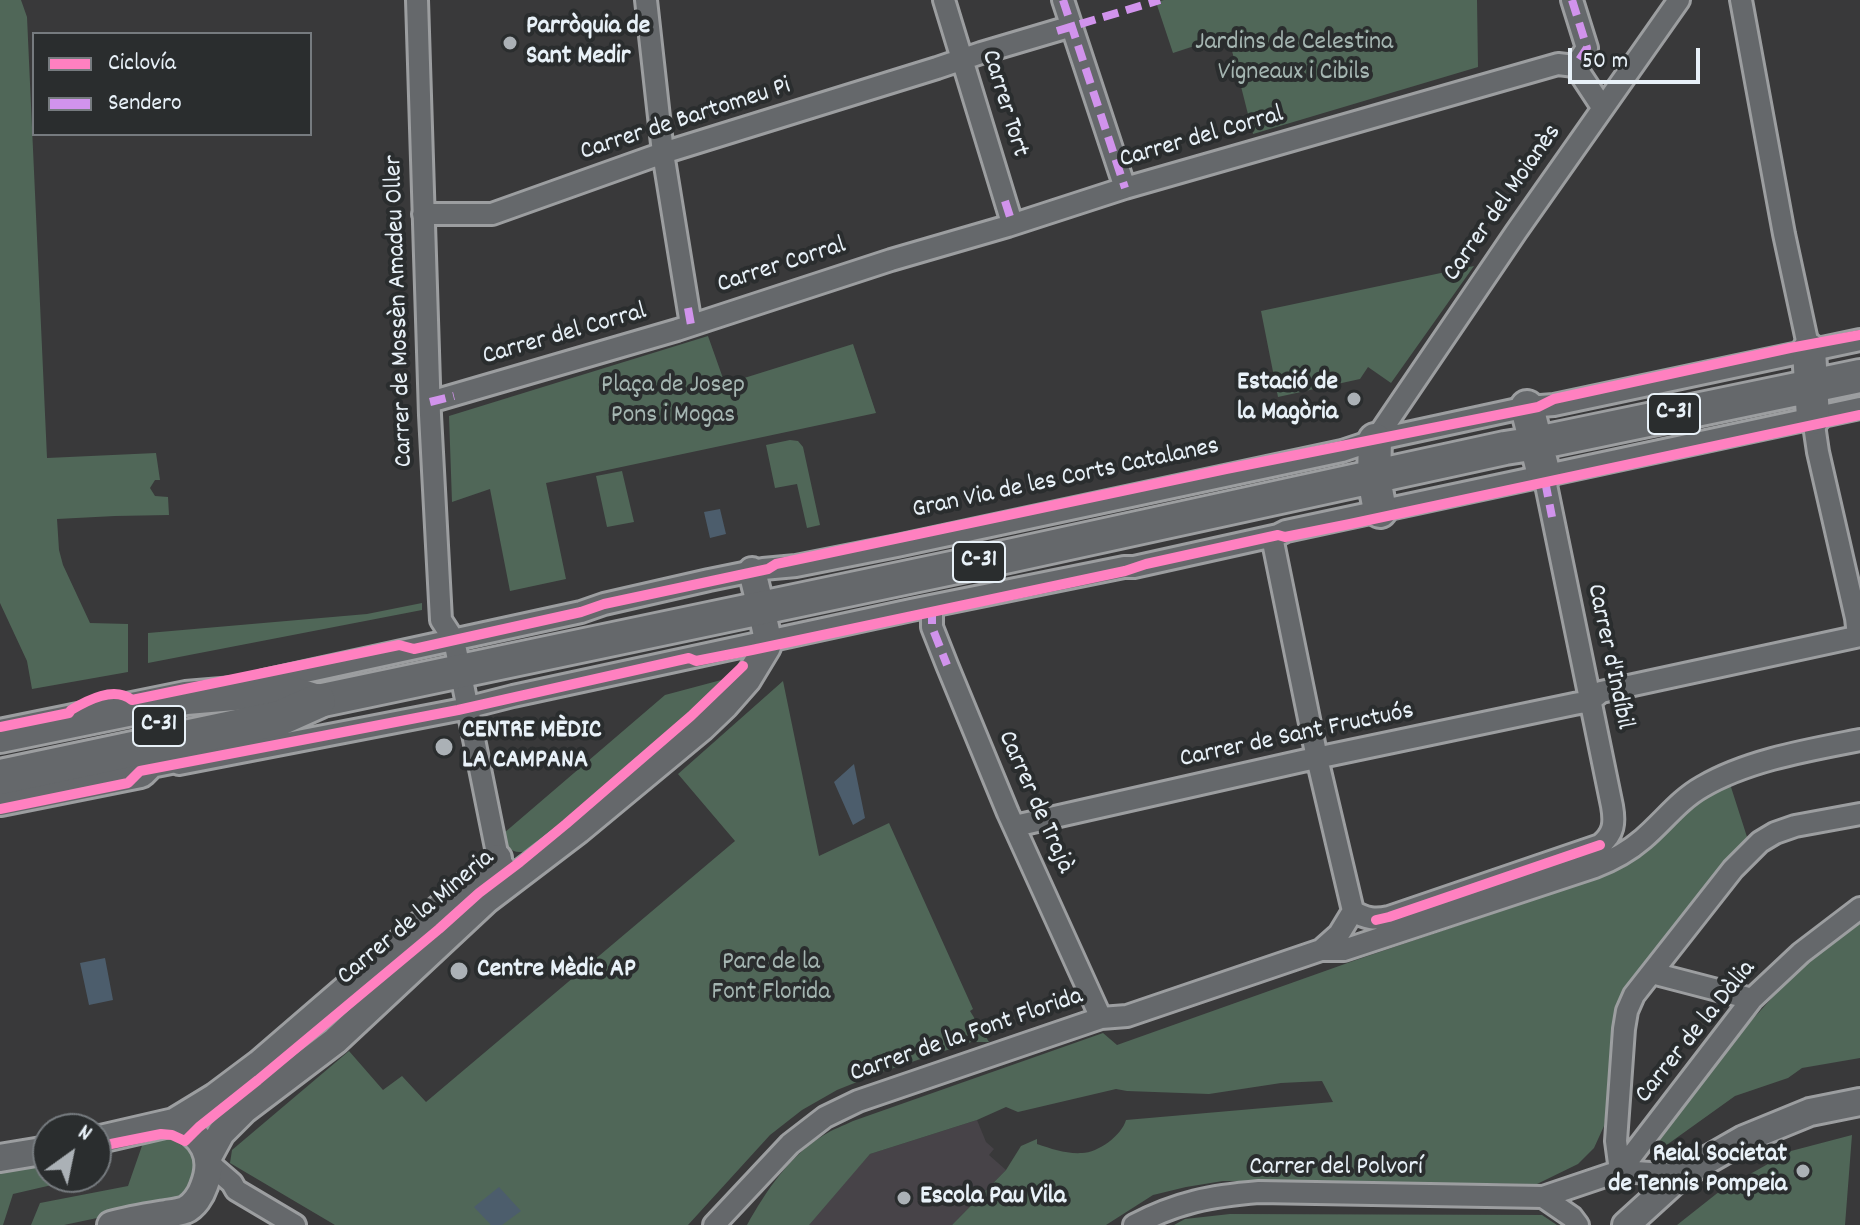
<!DOCTYPE html>
<meta charset="utf-8">
<style>
body{margin:0}
#map{position:relative;width:1860px;height:1225px;overflow:hidden;background:#39393a;font-family:Dekko,sans-serif}
canvas{display:block}
.legend{position:absolute;left:32px;top:32px;width:280px;height:104px;box-sizing:border-box;background:#2a2d2e;border:2px solid #767b7f;margin:0;padding:10px 14px;list-style:none;font-size:24px;color:#e8f1f8}
.legend li{display:flex;align-items:center;gap:16px;height:40px}
.legend b{width:40px;border:2px solid #767b7f}
.north{position:absolute;left:32px;top:1113px;width:80px;height:80px;box-sizing:border-box;background:#2a2d2e;border:2px solid #767b7f;border-radius:50%;rotate:33deg;font-size:22px;font-weight:700;line-height:32px;text-align:center;color:#e8f1f8}
.north::after{content:'';display:block;margin:auto;width:28px;height:36px;background:#abb1b6;clip-path:polygon(50% 0,100% 100%,50% 72%,0 100%)}
.scale{position:absolute;left:1568px;top:48px;width:132px;height:36px;box-sizing:border-box;border:4px solid #e8f1f8;border-top:0;padding-left:10px;font-size:24px;line-height:28px;white-space:nowrap;color:#e8f1f8;-webkit-text-stroke:6px #2a2d2e;paint-order:stroke}
</style>
<div id="map">
<canvas width="1860" height="1225"></canvas>
<ul class="legend">
<li><b style="height:10px;background:#ff80c0"></b>Ciclovía</li>
<li><b style="height:10px;background:#d193ec"></b>Sendero</li>
</ul>
<div class="north">N</div>
<div class="scale">50 m</div>
</div>
<script>
const ctx = document.querySelector('canvas').getContext('2d');
ctx.lineJoin = 'round';
function fillPath(path, color) { ctx.fillStyle = color; ctx.fill(path, 'evenodd'); }
function strokePath(path, color, width, dash) { ctx.strokeStyle = color; ctx.lineWidth = width; ctx.lineCap = dash ? 'butt' : 'round'; ctx.setLineDash(dash || []); ctx.stroke(path); }
function write(font, color, halo, rows, align = 'center') {
  ctx.font = font + ' Dekko,sans-serif'; ctx.lineWidth = 8; ctx.setLineDash([]); ctx.textBaseline = 'middle'; ctx.strokeStyle = halo; ctx.fillStyle = color; for (const [text, x, y, turn = 0] of rows) {
    ctx.save(); ctx.translate(x, y); ctx.rotate((+turn || 0) * Math.PI / 180); ctx.textAlign = isNaN(turn) ? turn : align; if (halo) ctx.strokeText(text, 0, 0); ctx.fillText(text, 0, 0); ctx.restore();
  }
}
const built = new Path2D(`
 M977,1120L986,1142L994,1149L989,1155L1006,1170L952,1225H806L870,1154Z`);
const green = new Path2D(`
 M0,0H21L27,17L47,458L156,453L160,480H155L150,488L155,496L168,497L169,515L115,516L57,519L59,550L63,565L90,623L128,624V672L32,689L27,661L0,603Z
 M1164,0H1477L1478,67L1253,134L1228,35L1173,53L1156,2Z
 M1474,266L1391,383L1368,367L1360,379L1278,397L1261,311Z
 M708,336L725,384L853,344L876,413L546,483L566,579L510,591L490,489L452,502L449,416Z
 M790,440L798,441L803,447L820,525L807,528L797,484L775,488L766,445Z
 M622,471L634,522L607,527L596,476Z
 M422,603V610L148,663V633L367,614Z
 M725,679L669,732L528,851C511,854 511,850 502,837L504,833L665,695Z
 M783,681L819,856L889,823L973,1009L970,1011L989,1042H971L882,1072L837,1090L802,1110L770,1135L688,1225H335L230,1163L232,1150L349,1051L383,1090L402,1076L426,1102L735,841L678,774Z
 M1730,784L1748,840L1660,952L1614,1068L1604,1126L1594,1148L1578,1164L1537,1184L1223,1181L1186,1187L1153,1195L1106,1225H952L1006,1170L1021,1146L1037,1139V1144C1052,1149 1066,1154 1082,1153C1098,1153 1122,1135 1126,1120L1333,1102L1322,1081L1281,1083L1209,1094L1127,1091L1116,1089L1018,1112L1006,1107L977,1120L870,1154L809,1225H747C766,1191 790,1155 824,1135C833,1129 843,1126 853,1121L1103,1033L1117,1045L1356,960L1607,875L1625,866L1640,855L1681,813L1704,795Z
 M1860,914V1058L1802,1068L1788,1078L1735,1096L1661,1149L1652,1151L1658,1138L1751,1021L1819,946Z
 M1852,1135L1845,1225H1677L1720,1191L1791,1151Z
 M162,1136C186,1139 197,1149 195,1174C193,1191 188,1195 173,1202L64,1225H31L40,1203L128,1186L144,1140Z
 M48,1160V1177H71L69,1181L13,1194L3,1225H0V1171Z
 M1230,1214L1542,1215L1557,1225H1174L1185,1219Z`);
const water = new Path2D(`
 M720,509L726,534L710,538L704,512Z
 M854,764L865,818L853,825L834,782Z
 M105,958L113,1000L89,1005L80,963Z
 M499,1187L521,1211L502,1225H491L474,1207Z`);
const minor = new Path2D(`
 M417,0L430,415L441,620L454,640L498,858L506,869
 M646,0L663,153L691,325
 M944,0L1012,223
 M1063,0L1125,188
 M1572,0L1587,48L1575,66
 M1741,0L1784,234L1809,350
 M1575,66L1602,107
 M423,214H492L663,153L937,68L981,53L1072,26
 M430,402L677,330L891,260L1008,226L1125,188L1558,64L1575,66
 M1813,418L1818,452L1856,618L1858,636
 M1375,440L1516,232L1679,0
 M1272,537L1317,758L1353,911C1366,919 1375,920 1389,917L1600,845C1614,834 1615,823 1612,806L1544,475
 M932,606V627L947,665L1008,813L1101,1018
 M264,681L581,612L604,604L709,580L763,569L796,566L897,546L1342,451L1375,440L1527,407L1554,405L1860,340
 M179,764L458,710L513,696L911,610L1124,567H1134L1278,535L1286,531L1860,408
 M1015,826L1302,761L1574,704L1590,701L1601,692L1860,636
 M1321,950L1339,934L1353,911
 M1652,973L1752,999
 M210,1164L232,1183L236,1190L295,1225
 M1620,1171L1616,1141L1624,1029L1627,1011L1634,995L1733,869L1760,842L1775,833L1795,826L1860,814
 M1620,1171L1752,999L1801,953L1860,908
 M1543,1197L1572,1217L1578,1225
 M714,1225L790,1144L825,1117L858,1101L1101,1018L1127,1016L1321,950H1344L1595,867C1613,860 1628,852 1643,839C1663,822 1679,800 1702,787C1748,760 1809,750 1860,740
 M1134,1225C1178,1202 1211,1196 1259,1192L1543,1197L1620,1171L1681,1175`);
const tertiary = new Path2D(`
 M174,1122L215,1097L259,1064L498,858
 M96,1140L174,1122C203,1135 216,1156 204,1186C201,1195 194,1206 185,1210C180,1212 172,1213 166,1214C148,1217 129,1220 111,1225
 M208,1157L221,1133L244,1110L335,1041L486,900L578,830L701,728L725,705L747,680L767,647L768,640L761,608L752,571
 M0,1158L48,1150
 M1626,1225L1681,1175L1744,1139L1810,1112L1860,1102`);
const primary = new Path2D(`
 M1809,350L1813,418
 M1527,407L1544,475
 M1375,440L1374,478L1380,511
 M0,736L186,698L282,690L318,701L1009,556L1505,448L1537,443L1860,376
 M0,799L140,771L150,761L190,753`);
const trunk = new Path2D(`
 M0,777L280,718L318,701`);
const quiet = new Path2D(`
 M1063,0L1125,188
 M1572,0L1587,48L1575,66
 M1057,31L1160,0
 M1005,201L1012,223
 M688,308L691,325
 M430,402L454,396
 M1545,481L1552,517
 M932,608V627L947,665`);
const cycleway = new Path2D(`
 M0,727L69,713L71,710C88,700 114,686 132,700L399,645L414,649L581,612L604,604L768,569L776,564L1226,469L1538,407L1554,399L1790,348L1860,335
 M0,809L128,783L140,771L458,710L689,658L696,661L752,650L1125,571L1146,564L1278,535L1285,537L1350,524L1860,415
 M1376,920L1389,917L1600,845
 M96,1147L161,1134L172,1135L185,1141L199,1127L258,1080L439,929L479,893L520,862L566,824L691,716L743,666`);
const markers = [
 [510,43,8,"#abb1b6"],
 [1354,399,8,"#abb1b6"],
 [444,747,10,"#abb1b6"],
 [459,971,10,"#abb1b6"],
 [1803,1171,8,"#abb1b6"],
 [904,1198,8,"#abb1b6"]
];
const shields = [
 [1674,414,52],
 [979,562,52],
 [159,726,52]
];
const shieldNames = [
 ["C-31",1674,414],
 ["C-31",979,562],
 ["C-31",159,726]
];
const poiNames = [
 ["Parròquia de",526,28],
 ["Sant Medir",526,58],
 ["Estació de",1338,384,"right"],
 ["la Magòria",1338,414,"right"],
 ["CENTRE MÈDIC",462,732],
 ["LA CAMPANA",462,762],
 ["Centre Mèdic AP",477,971],
 ["Reial Societat",1787,1156,"right"],
 ["de Tennis Pompeia",1787,1186,"right"],
 ["Escola Pau Vila",920,1198]
];
const parkNames = [
 ["Jardins de Celestina",1294,44],
 ["Vigneaux i Cibils",1294,74],
 ["Plaça de Josep",673,387],
 ["Pons i Mogas",673,417],
 ["Parc de la",771,964],
 ["Font Florida",771,994]
];
const streetNames = [
 ["Carrer Tort",1003,104,73],
 ["Carrer de Bartomeu Pi",686,121,-18],
 ["Carrer del Corral",1202,139,-16],
 ["Carrer del Moianès",1504,204,-55],
 ["Carrer Corral",782,267,-18],
 ["Carrer de Mossèn Amadeu Oller",401,311,-92],
 ["Carrer del Corral",565,336,-16],
 ["Gran Via de les Corts Catalanes",1066,480,-12],
 ["Carrer d'Indíbil",1608,657,78],
 ["Carrer de Sant Fructuós",1297,737,-12],
 ["Carrer de Trajà",1034,803,66],
 ["Carrer de la Mineria",417,919,-40],
 ["Carrer de la Dàlia",1697,1033,-51],
 ["Carrer de la Font Florida",967,1037,-19],
 ["Carrer del Polvorí",1336,1169]
];
fillPath(built, '#474348');
fillPath(green, '#506758');
fillPath(water, '#4c5d6c');
strokePath(minor, '#9c9ea0', 26);
strokePath(tertiary, '#9c9ea0', 32);
strokePath(primary, '#9c9ea0', 38);
strokePath(trunk, '#9c9ea0', 40);
strokePath(minor, '#65686b', 20);
strokePath(tertiary, '#65686b', 26);
strokePath(primary, '#65686b', 32);
strokePath(trunk, '#65686b', 34);
strokePath(quiet, '#d193ec', 8, [16, 8]);
strokePath(cycleway, '#ff80c0', 10);
for (const [x, y, r, color] of markers) { const dot = new Path2D(); dot.arc(x, y, r, 0, 2 * Math.PI); ctx.fillStyle = color; ctx.fill(dot); strokePath(dot, '#2a2d2e', 3); }
for (const [x, y, w] of shields) { const box = new Path2D(); box.roundRect(x - w / 2, y - 20, w, 40, 6); ctx.fillStyle = '#2a2d2e'; ctx.fill(box); strokePath(box, '#e8f1f8', 2); }
write('bold 24px', '#e8f1f8', null, shieldNames);
write('bold 26px', '#e8f1f8', '#2a2d2e', poiNames, 'left');
write('26px', '#a5b6b2', '#2a2d2e', parkNames);
write('26px', '#e8f1f8', '#2a2d2e', streetNames);
</script>
